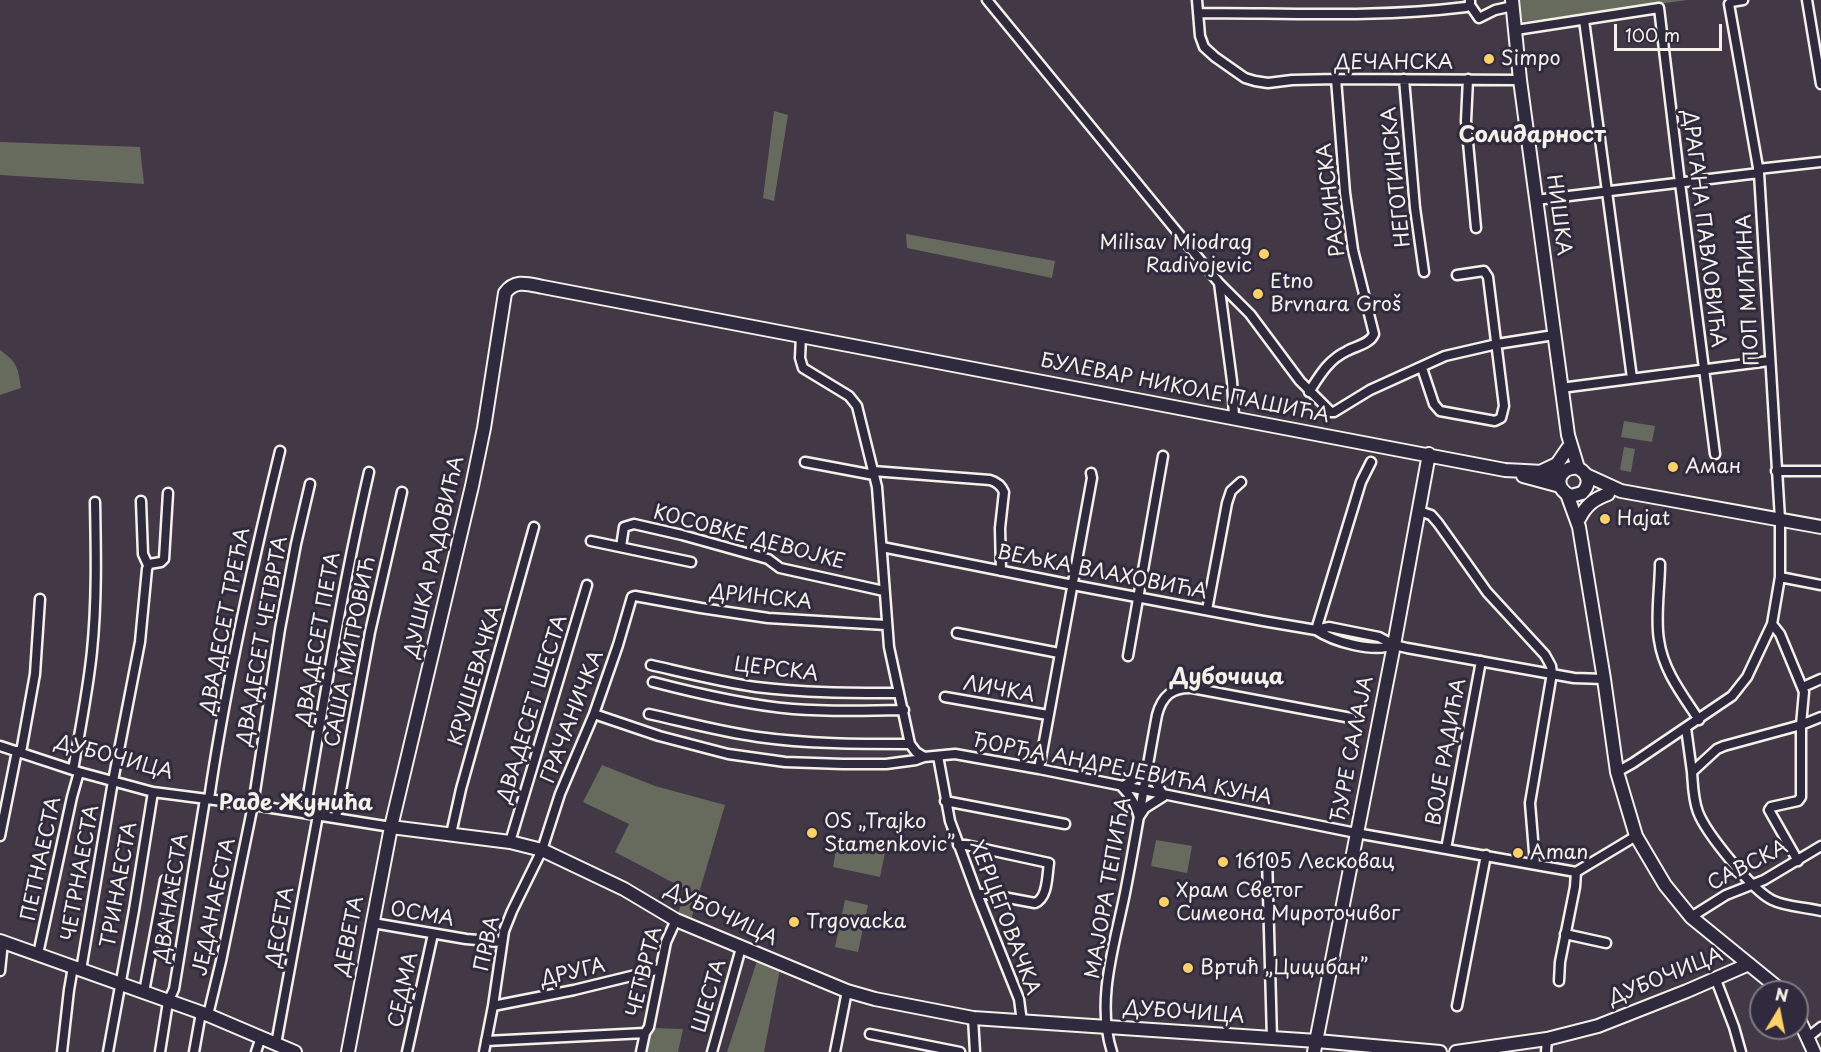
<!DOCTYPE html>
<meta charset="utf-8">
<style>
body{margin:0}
#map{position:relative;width:1821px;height:1052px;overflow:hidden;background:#423846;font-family:"Playpen Sans",sans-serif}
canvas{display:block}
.north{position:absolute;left:1749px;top:980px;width:60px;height:60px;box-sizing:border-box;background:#2f2a3d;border:2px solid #7e7a81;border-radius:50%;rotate:10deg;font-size:16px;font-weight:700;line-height:24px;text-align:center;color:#f4f1e8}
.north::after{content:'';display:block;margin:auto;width:21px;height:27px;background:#ffd166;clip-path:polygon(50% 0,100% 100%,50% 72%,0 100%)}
.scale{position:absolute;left:1614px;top:24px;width:108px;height:27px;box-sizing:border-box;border:3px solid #f4f1e8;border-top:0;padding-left:8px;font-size:18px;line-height:21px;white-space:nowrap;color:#f4f1e8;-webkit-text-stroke:4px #2f2a3d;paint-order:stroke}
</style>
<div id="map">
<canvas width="1821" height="1052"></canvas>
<div class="north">N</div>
<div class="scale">100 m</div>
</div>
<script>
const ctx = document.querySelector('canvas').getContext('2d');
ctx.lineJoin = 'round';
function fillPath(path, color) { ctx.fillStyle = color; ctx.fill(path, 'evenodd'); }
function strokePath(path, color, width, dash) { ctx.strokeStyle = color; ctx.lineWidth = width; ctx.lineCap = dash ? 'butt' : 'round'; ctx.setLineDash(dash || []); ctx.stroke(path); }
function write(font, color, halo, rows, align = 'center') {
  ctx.font = font + ' "Playpen Sans",sans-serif'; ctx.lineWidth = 6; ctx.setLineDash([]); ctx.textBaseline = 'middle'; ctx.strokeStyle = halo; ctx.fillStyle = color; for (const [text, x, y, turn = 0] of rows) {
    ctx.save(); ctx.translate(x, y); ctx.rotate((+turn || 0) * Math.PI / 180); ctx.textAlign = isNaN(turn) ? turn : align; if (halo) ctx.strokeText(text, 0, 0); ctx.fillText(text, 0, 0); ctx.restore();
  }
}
const green = new Path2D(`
 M1518,0H1688L1521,22Z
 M774,111L788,115L774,201L763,198Z
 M0,142L140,147L144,184L0,175Z
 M906,234L1055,261L1052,278L907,248Z
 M0,350C17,362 18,367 21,388L0,395Z
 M1624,421L1655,426L1652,442L1621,437Z
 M1624,447L1635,449L1631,472L1620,470Z
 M602,765L655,786L725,805L691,920L677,915L687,890L615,852L629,824L583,802Z
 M1156,840L1192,846L1187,873L1151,866Z
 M837,844L885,853L880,877L833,867Z
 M845,900L868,905L858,952L835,947Z
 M759,955L781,964L764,1052H727Z
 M652,1028L683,1029L678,1052H647Z`);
const street = new Path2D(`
 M987,0L1219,283
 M1197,0L1200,36L1204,47L1215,57L1245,78L1255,81L1268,83L1292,80L1336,79L1520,80
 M1807,0L1821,84
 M1470,5L1479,18L1495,10L1513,6
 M1198,13C1288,13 1377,18 1466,7L1470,5V0
 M1584,20L1632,378
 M1516,30L1659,8L1680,183L1715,454
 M1404,79L1415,208L1424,272
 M1468,79L1466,121L1476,228
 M1758,169L1821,162
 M1536,200L1759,173
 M801,336L800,358L803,368L849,396L857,406L877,487L889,647L910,744L916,752L924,757
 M1422,368L1434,404L1440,411L1495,421L1501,418L1504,406L1488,277L1484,271L1457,275
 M1561,388L1769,361
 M1309,392C1320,375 1328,360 1347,351C1356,346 1370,344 1374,334L1353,250L1345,193L1336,79
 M1234,417L1232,381L1219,283L1250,314L1300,381L1331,412H1334L1370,390L1445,356L1497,344L1554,335
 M805,462L874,475
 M873,471L990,480C997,482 1001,485 1004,492L1000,528L1001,571
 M1776,471H1821
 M141,501L143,554L148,565
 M1419,511L1431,515L1438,523L1487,592L1545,655L1551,666L1552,673L1530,803L1535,864
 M591,541L691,562
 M621,547L624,527L634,524L682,535L768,559L780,568L884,591
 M882,547L1073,585L1263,621L1316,630L1329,627L1379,637L1394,645L1407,648L1574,678L1604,679
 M1660,564C1660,587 1655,618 1659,640C1663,670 1682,694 1699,720
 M1780,577L1821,585
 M1207,610L1227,503L1231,491L1241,482
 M1772,624L1780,634L1804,692L1801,725V797L1798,801L1771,807L1769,810L1798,861
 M1316,630L1361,482L1371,462
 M1316,630C1334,642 1373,653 1394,645
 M957,633L1059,653
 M1128,656L1163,456
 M651,665C686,673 721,682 756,687C803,693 851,693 899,693
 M653,682C699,694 746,705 793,709C830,712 867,711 904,710
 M1803,687L1821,679
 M945,697L1048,715
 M594,714L659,736L728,754L785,762L843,764H886L916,760L924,757L955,754L1039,769L1356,833L1576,872L1636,836
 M649,714C685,722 721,732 758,737C808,744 859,744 910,744
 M1821,717L1801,725L1724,746L1717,749L1692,772C1693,785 1693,799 1698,812C1706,833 1752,890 1772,900C1786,907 1805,907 1821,911
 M1686,728L1692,772
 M0,746L79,772L153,792L253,805L391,827
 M21,752L35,674L40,599
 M938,756L950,821L977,894L1019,999L1022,1022
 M1147,766L1157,785L1164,796L1145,808L1139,817C1135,804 1131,796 1122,787L1139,776Z
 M1039,769L1092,478L1091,473
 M73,770C80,730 88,691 92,651C97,602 96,552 95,502
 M1617,772L1633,763L1732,696L1747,677L1772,624L1780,577V519L1759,173L1729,4L1731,2L1743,0
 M209,799C226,682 252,566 280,451
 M945,801L1065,824
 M305,813C324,699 343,585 369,472
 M336,818L370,632L402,492
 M451,834L461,789L534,527
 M0,836L17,751
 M510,842L587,585
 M958,845H966L1049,863C1047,875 1048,898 1035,903L987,894H977
 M1446,849L1481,661
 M1267,858L1272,1039
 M1691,917L1726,895L1764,880L1821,846
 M373,923L466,939L501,942
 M1565,934L1606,943
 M38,954L72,797L79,772
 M81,970L113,781L140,642L147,569L149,564L161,562L164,559L168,493
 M0,971L3,942
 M1716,980L1734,1027L1741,1052
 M1559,981L1560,962L1575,887L1576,872
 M144,992L165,880
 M493,1006L574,990L660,969
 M1457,1006L1486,855
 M208,1015L221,961L253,805L280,629L296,544L310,484
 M973,1018L975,1052
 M870,1034L960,1052
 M1807,1038L1821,1027
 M486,1041L645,1033
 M276,1044L318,815
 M62,1052L69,990L73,967
 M108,1052L134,910L153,792
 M160,1052L168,1002L174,989L205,799
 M194,1052L201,1013
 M256,1052L261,1037
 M407,1052L433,934
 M484,1052L493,1006L504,931L512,911L542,850L560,794L594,714L618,645L632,597L635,596L701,608L768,618L886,625
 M641,1052L645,1033L649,1027L666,942L676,920
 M712,1052L741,948
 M835,1052L847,991
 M1112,1052C1095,999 1116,941 1126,888C1137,831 1146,773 1157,715C1162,696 1172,687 1192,688L1351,718
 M1546,1052L1547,1039`);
const secondary = new Path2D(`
 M1512,0L1520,80L1568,435L1578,468C1589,474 1591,484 1582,493L1571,496C1552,488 1558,466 1578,468
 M1540,472L1557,464L1568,448
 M1586,475L1621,491L1821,527
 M1523,476L1560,486
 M1567,494L1579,527L1604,679L1617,772L1636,836L1665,885L1691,917L1783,992
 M1579,519C1586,505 1594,499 1608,494
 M391,827L510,842L542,850L624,889L676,920L847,991L875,999L973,1018L1317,1041L1440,1052
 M0,941L208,1015L295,1052
 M1797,1015L1814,1052
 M348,1052L391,827L472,486L484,428L505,293C515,279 528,284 543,287L1505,470L1563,473
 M1314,1052L1394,645L1429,454
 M1456,1052L1547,1039L1598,1026L1687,991L1749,964`);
const markers = [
 [1489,59,6,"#ffd166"],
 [1264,254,6,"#ffd166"],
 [1258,294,6,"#ffd166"],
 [1673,467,6,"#ffd166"],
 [1605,519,6,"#ffd166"],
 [812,833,6,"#ffd166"],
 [1518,853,6,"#ffd166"],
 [1223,862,6,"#ffd166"],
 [1164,902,6,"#ffd166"],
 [794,922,6,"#ffd166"],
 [1188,968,6,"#ffd166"]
];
const poiNames = [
 ["Simpo",1501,59],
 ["Milisav Miodrag",1252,243,"right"],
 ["Radivojevic",1252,266,"right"],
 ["Etno",1270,282],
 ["Brvnara Groš",1270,305],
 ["Аман",1685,467],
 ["Hajat",1617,519],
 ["OS „Trajko",824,822],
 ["Stamenkovic”",824,845],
 ["Aman",1530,853],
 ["16105 Лесковац",1235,862],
 ["Храм Светог",1176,891],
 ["Симеона Мироточивог",1176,914],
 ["Trgovacka",806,922],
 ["Вртић „Цицибан”",1200,968]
];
const streetNames = [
 ["ДЕЧАНСКА",1394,63],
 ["НЕГОТИНСКА",1397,177,-96],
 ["РАСИНСКА",1332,200,-97],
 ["НИШКА",1558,215,82],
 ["ДРАГАНА ПАВЛОВИЋА",1703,229,83],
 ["ПОП МИЋИНА",1749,290,-93],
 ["БУЛЕВАР НИКОЛЕ ПАШИЋА",1185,389,11],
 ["КОСОВКЕ ДЕВОЈКЕ",749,538,15],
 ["ДУШКА РАДОВИЋА",435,557,-77],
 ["ВЕЉКА ВЛАХОВИЋА",1102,573,11],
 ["ДРИНСКА",761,598,6],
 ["ДВАДЕСЕТ ТРЕЋА",226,621,-79],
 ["ДВАДЕСЕТ ПЕТА",319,639,-80],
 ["ДВАДЕСЕТ ЧЕТВРТА",263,641,-80],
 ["САША МИТРОВИЋ",351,652,-79],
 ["ЦЕРСКА",776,670,7],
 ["КРУШЕВАЧКА",476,676,-74],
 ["ЛИЧКА",999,690,10],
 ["ДВАДЕСЕТ ШЕСТА",533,709,-73],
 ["ГРАЧАНИЧКА",573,717,-69],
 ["ЂУРЕ САЛАЈА",1353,749,-79],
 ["ВОЈЕ РАДИЋА",1447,752,-80],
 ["ДУБОЧИЦА",114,758,15],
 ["ЂОРЂА АНДРЕЈЕВИЋА КУНА",1122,770,11],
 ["ПЕТНАЕСТА",42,859,-78],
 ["САВСКА",1748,866,-27],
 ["ЧЕТРНАЕСТА",81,873,-80],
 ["ТРИНАЕСТА",120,885,-80],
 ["МАЈОРА ТЕПИЋА",1109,888,-80],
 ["ДВАНАЕСТА",172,898,-81],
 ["ЈЕДАНАЕСТА",215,907,-78],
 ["ОСМА",422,915,10],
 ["ДУБОЧИЦА",721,915,25],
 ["ХЕРЦЕГОВАЧКА",1004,918,69],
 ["ДЕСЕТА",281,927,-80],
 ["ДЕВЕТА",350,936,-79],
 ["ПРВА",488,944,-78],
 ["ЧЕТВРТА",645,972,-76],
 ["ДРУГА",573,973,-13],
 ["ДУБОЧИЦА",1666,977,-22],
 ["СЕДМА",404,990,-78],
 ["ШЕСТА",710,996,-74],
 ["ДУБОЧИЦА",1184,1013,4]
];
const quarterNames = [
 ["Солидарност",1532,136],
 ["Дубочица",1227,678],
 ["Раде Жунића",296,804]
];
fillPath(green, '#676b5e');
strokePath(street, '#f4f1e8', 13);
strokePath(secondary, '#f4f1e8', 16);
strokePath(street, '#2f2a3d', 8);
strokePath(secondary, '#2f2a3d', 12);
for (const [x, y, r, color] of markers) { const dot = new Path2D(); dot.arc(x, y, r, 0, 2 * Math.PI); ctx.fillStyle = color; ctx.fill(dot); strokePath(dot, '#2f2a3d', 2); }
write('20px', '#f4f1e8', '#2f2a3d', poiNames, 'left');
write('20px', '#f4f1e8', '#2f2a3d', streetNames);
write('bold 22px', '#f4f1e8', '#2f2a3d', quarterNames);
</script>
